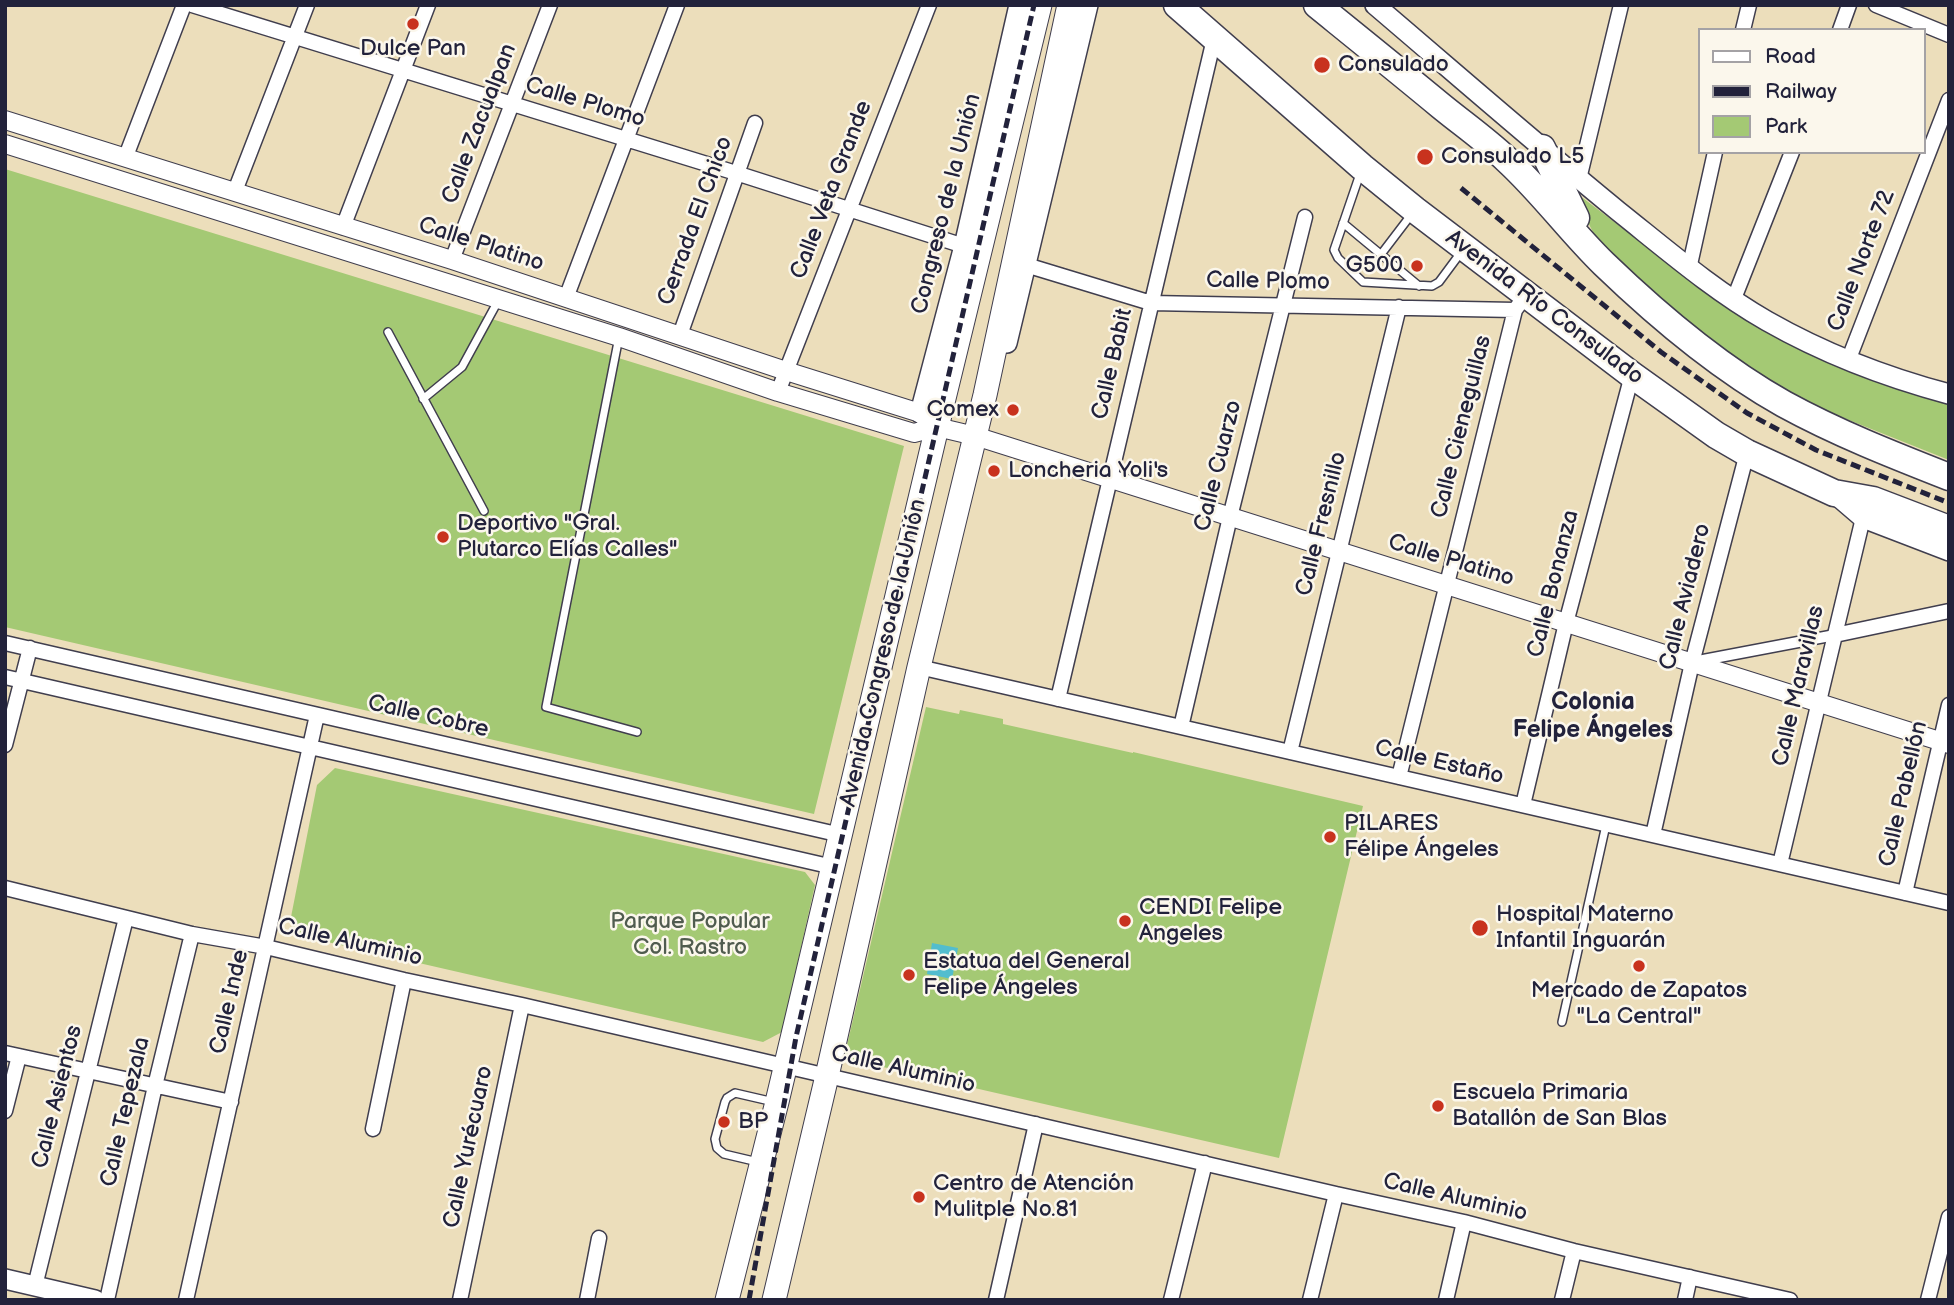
<!DOCTYPE html>
<meta charset="utf-8">
<style>
body{margin:0}
#map{position:relative;width:1954px;height:1305px;overflow:hidden;background:#ecdebb;font-family:"Balsamiq Sans",sans-serif}
canvas{display:block}
.frame{position:absolute;inset:0;border:7px solid #22223b;pointer-events:none}
.legend{position:absolute;left:1698px;top:28px;width:228px;height:126px;box-sizing:border-box;background:#fbf7ec;border:2px solid #a4a2a5;margin:0;padding:9px 12px;list-style:none;font-size:21px;color:#22223b}
.legend li{display:flex;align-items:center;gap:14px;height:35px}
.legend b{width:35px;border:2px solid #a4a2a5}
</style>
<div id="map">
<canvas width="1954" height="1305"></canvas>
<div class="frame"></div>
<ul class="legend">
<li><b style="height:9px;background:#fff"></b>Road</li>
<li><b style="height:9px;background:#22223b"></b>Railway</li>
<li><b style="height:19px;background:#a4c974"></b>Park</li>
</ul>
</div>
<script>
const ctx = document.querySelector('canvas').getContext('2d');
ctx.lineJoin = 'round';
function fillPath(path, color) { ctx.fillStyle = color; ctx.fill(path, 'evenodd'); }
function strokePath(path, color, width, dash) { ctx.strokeStyle = color; ctx.lineWidth = width; ctx.lineCap = dash ? 'butt' : 'round'; ctx.setLineDash(dash || []); ctx.stroke(path); }
function write(font, color, halo, rows, align = 'center') {
  ctx.font = font + ' "Balsamiq Sans",sans-serif'; ctx.lineWidth = 5; ctx.setLineDash([]); ctx.textBaseline = 'middle'; ctx.strokeStyle = halo; ctx.fillStyle = color; for (const [text, x, y, turn = 0] of rows) {
    ctx.save(); ctx.translate(x, y); ctx.rotate((+turn || 0) * Math.PI / 180); ctx.textAlign = isNaN(turn) ? turn : align; if (halo) ctx.strokeText(text, 0, 0); ctx.fillText(text, 0, 0); ctx.restore();
  }
}
const green = new Path2D(`
 M5,169L904,446L814,814L5,627Z
 M1571,189L1726,307L1784,342L1846,369L1949,404V460L1811,405L1717,350L1634,284L1597,240Z
 M926,707L959,714L960,710L1003,719V724L1133,753V752L1363,806L1279,1158L844,1058Z
 M335,768L805,872L815,885L782,1032L763,1042L297,935L290,922L317,785Z`);
const water = new Path2D(`
 M932,943L958,948L952,979L927,974Z`);
const service = new Path2D(`
 M1361,171L1334,250L1338,258L1363,282L1432,286L1439,282L1462,251
 M1343,223L1419,286
 M1382,253L1411,215
 M388,332L484,511
 M619,337L546,707L637,732
 M423,399L462,367L498,301
 M1562,1022L1606,825
 M758,1162L724,1154L717,1148L715,1139L725,1102L727,1098L735,1093L774,1102`);
const pedestrian = new Path2D(`
 M1698,661L1835,635`);
const minor = new Path2D(`
 M192,5L736,173L964,246
 M1876,5L1949,35
 M1743,30L1749,5
 M1840,30L1849,5
 M126,156L184,5
 M1579,179L1621,5
 M235,191L307,5
 M343,227L428,5
 M452,260L550,5
 M1026,265L1151,303L1515,310
 M1689,269L1715,152
 M566,298L677,5
 M1733,301L1792,152
 M680,335L755,123
 M1848,361L1949,100
 M778,392L929,5
 M1835,635L1949,611
 M5,643L841,835
 M919,667L1949,903
 M5,677L833,867
 M1058,699L1214,39
 M1181,727L1230,517L1305,217
 M5,745L30,648
 M1290,752L1399,307
 M1399,777L1515,310L1526,295
 M1523,805L1566,623L1632,375
 M1653,835L1692,663L1747,453
 M1780,864L1863,518
 M5,888L192,934L266,947L404,980L522,1005L1336,1194L1464,1222L1574,1251L1790,1300
 M1905,893L1949,705
 M5,1053L231,1102
 M5,1111L19,1056
 M373,1129L404,980
 M35,1286L126,918
 M107,1300L155,1086L192,934
 M186,1300L317,715
 M460,1300L522,1005
 M587,1300L599,1238
 M996,1300L1036,1124
 M1171,1300L1205,1163
 M1310,1300L1336,1194
 M1446,1300L1464,1222
 M1562,1300L1574,1251
 M1685,1300L1690,1277
 M1928,1300L1949,1217`);
const tertiary = new Path2D(`
 M5,120L452,260L786,371L920,413L937,427L975,436L1949,744
 M5,144L619,337L778,392L914,433L937,427`);
const secondary = new Path2D(`
 M1375,5C1456,74 1536,144 1618,211C1667,250 1713,290 1767,321C1825,354 1885,377 1949,394
 M1007,343L1088,5
 M920,413L964,246L1019,5
 M1835,494L1863,518L1949,551
 M5,1279L95,1300`);
const primary = new Path2D(`
 M727,1300L777,1102L937,427L1040,5
 M774,1300L827,1076L919,667L985,395L1069,5`);
const motorway = new Path2D(`
 M1177,5L1362,167L1415,210L1632,375L1716,435L1747,453L1834,493L1873,500L1949,529
 M1317,5C1359,39 1400,72 1441,106C1463,124 1486,140 1507,160C1542,192 1570,231 1604,264C1659,317 1718,367 1784,404C1837,433 1893,455 1949,477
 M1542,148L1576,218`);
const rail = new Path2D(`
 M1461,188L1661,352L1747,413L1816,450L1949,503
 M749,1300L796,1037L1034,5`);
const markers = [
 [413,24,7,"#c8321e"],
 [1322,65,9,"#c8321e"],
 [1425,157,9,"#c8321e"],
 [1417,266,7,"#c8321e"],
 [1013,410,7,"#c8321e"],
 [994,471,7,"#c8321e"],
 [443,537,7,"#c8321e"],
 [1330,837,7,"#c8321e"],
 [1125,921,7,"#c8321e"],
 [1480,928,9,"#c8321e"],
 [1639,966,7,"#c8321e"],
 [909,975,7,"#c8321e"],
 [1438,1106,7,"#c8321e"],
 [724,1122,7,"#c8321e"],
 [919,1197,7,"#c8321e"]
];
const poiNames = [
 ["Dulce Pan",413,49,"center"],
 ["Consulado",1338,65],
 ["Consulado L5",1441,157],
 ["G500",1403,266,"right"],
 ["Comex",999,410,"right"],
 ["Loncheria Yoli's",1008,471],
 ["Deportivo \"Gral.",457,524],
 ["Plutarco Elías Calles\"",457,550],
 ["PILARES",1344,824],
 ["Félipe Ángeles",1344,850],
 ["CENDI Felipe",1139,908],
 ["Angeles",1139,934],
 ["Hospital Materno",1496,915],
 ["Infantil Inguarán",1496,941],
 ["Estatua del General",923,962],
 ["Felipe Ángeles",923,988],
 ["Mercado de Zapatos",1639,991,"center"],
 ["\"La Central\"",1639,1017,"center"],
 ["Escuela Primaria",1452,1093],
 ["Batallón de San Blas",1452,1119],
 ["BP",738,1122],
 ["Centro de Atención",933,1184],
 ["Mulitple No.81",933,1210]
];
const streetNames = [
 ["Calle Plomo",585,103,17],
 ["Calle Zacualpan",480,124,-69],
 ["Calle Veta Grande",832,190,-69],
 ["Congreso de la Unión",947,204,-76],
 ["Cerrada El Chico",696,221,-70],
 ["Calle Platino",481,245,18],
 ["Calle Norte 72",1862,261,-69],
 ["Calle Plomo",1268,282,1],
 ["Avenida Río Consulado",1544,308,37],
 ["Calle Babit",1113,364,-77],
 ["Calle Cieneguillas",1462,427,-76],
 ["Calle Cuarzo",1219,466,-76],
 ["Calle Fresnillo",1322,524,-76],
 ["Calle Platino",1451,561,17],
 ["Calle Bonanza",1554,584,-76],
 ["Calle Aviadero",1686,597,-76],
 ["Avenida Congreso de la Unión",884,653,-77],
 ["Calle Maravillas",1799,686,-77],
 ["Calle Cobre",428,717,13],
 ["Calle Estaño",1439,763,13],
 ["Calle Pabellón",1904,794,-77],
 ["Calle Aluminio",350,943,13],
 ["Calle Inde",230,1002,-77],
 ["Calle Aluminio",903,1070,13],
 ["Calle Asientos",58,1097,-76],
 ["Calle Tepezala",126,1112,-77],
 ["Calle Yurécuaro",469,1147,-78],
 ["Calle Aluminio",1455,1198,13]
];
const parkNames = [
 ["Parque Popular",690,922],
 ["Col. Rastro",690,948]
];
const neighbourhoodNames = [
 ["Colonia",1593,703],
 ["Felipe Ángeles",1593,731]
];
fillPath(green, '#a4c974');
fillPath(water, '#52bdce');
strokePath(service, '#403e4e', 10);
strokePath(pedestrian, '#403e4e', 13);
strokePath(minor, '#403e4e', 17);
strokePath(tertiary, '#403e4e', 20);
strokePath(secondary, '#403e4e', 22);
strokePath(primary, '#403e4e', 25);
strokePath(motorway, '#403e4e', 29);
strokePath(service, '#fff', 7);
strokePath(pedestrian, '#fff', 10);
strokePath(minor, '#fff', 14);
strokePath(tertiary, '#fff', 18);
strokePath(secondary, '#fff', 19);
strokePath(primary, '#fff', 23);
strokePath(motorway, '#fff', 26);
strokePath(rail, '#22223b', 5, [10, 5]);
for (const [x, y, r, color] of markers) { const dot = new Path2D(); dot.arc(x, y, r, 0, 2 * Math.PI); ctx.fillStyle = color; ctx.fill(dot); strokePath(dot, '#fbf7ec', 2.5); }
write('23px', '#22223b', '#fbf7ec', poiNames, 'left');
write('23px', '#22223b', '#fbf7ec', streetNames);
write('23px', '#505c4f', '#fbf7ec', parkNames);
write('bold 24px', '#22223b', '#fbf7ec', neighbourhoodNames);
</script>
